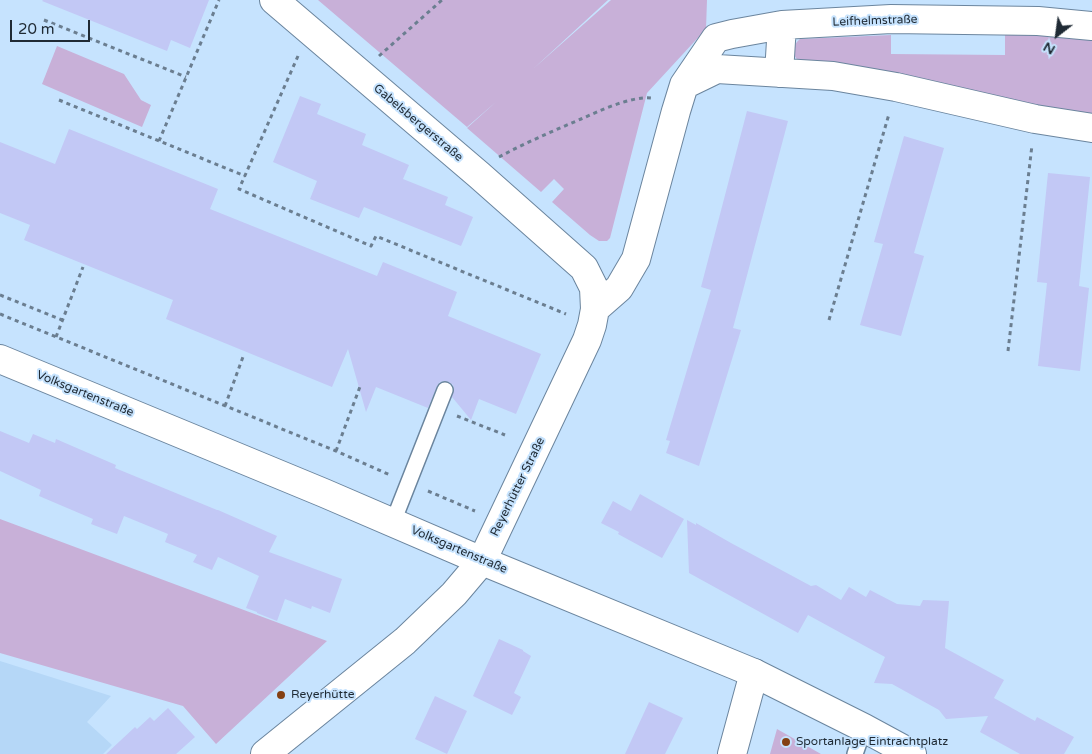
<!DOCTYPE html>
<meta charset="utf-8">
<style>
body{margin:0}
#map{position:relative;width:1092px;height:754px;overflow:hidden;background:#c6e3fe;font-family:"Varela Round",sans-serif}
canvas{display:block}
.north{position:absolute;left:1032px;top:10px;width:50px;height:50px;-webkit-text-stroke:4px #c6e3fe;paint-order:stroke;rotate:210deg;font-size:14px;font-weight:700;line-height:20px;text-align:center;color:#1f2a34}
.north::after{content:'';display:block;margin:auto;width:18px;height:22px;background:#1f2a34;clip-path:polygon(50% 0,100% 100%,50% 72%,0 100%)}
.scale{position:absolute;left:10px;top:20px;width:80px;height:22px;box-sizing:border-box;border:2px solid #1f2a34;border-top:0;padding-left:6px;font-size:15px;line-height:18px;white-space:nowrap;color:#1f2a34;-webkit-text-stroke:4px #c6e3fe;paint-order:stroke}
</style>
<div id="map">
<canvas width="1092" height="754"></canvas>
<div class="north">N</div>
<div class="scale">20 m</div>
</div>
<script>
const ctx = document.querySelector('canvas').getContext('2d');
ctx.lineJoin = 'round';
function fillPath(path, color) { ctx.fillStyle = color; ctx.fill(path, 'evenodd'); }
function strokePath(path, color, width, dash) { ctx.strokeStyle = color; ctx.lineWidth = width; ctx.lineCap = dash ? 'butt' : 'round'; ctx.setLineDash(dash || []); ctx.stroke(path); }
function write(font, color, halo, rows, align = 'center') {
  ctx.font = font + ' "Varela Round",sans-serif'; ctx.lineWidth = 4; ctx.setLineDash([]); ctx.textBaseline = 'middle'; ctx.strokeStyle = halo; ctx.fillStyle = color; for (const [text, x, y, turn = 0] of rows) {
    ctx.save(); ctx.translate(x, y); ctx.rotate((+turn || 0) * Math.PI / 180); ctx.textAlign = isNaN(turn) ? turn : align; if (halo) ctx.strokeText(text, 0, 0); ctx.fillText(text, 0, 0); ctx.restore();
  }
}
const built = new Path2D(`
 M0,661L111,696L87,722L112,745L103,754H0Z`);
const green = new Path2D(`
 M318,0H608L533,69L611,0H707L706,29L647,93L610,238L607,241H599L590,235L552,202L564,189L554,179L541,192L467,128L497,101L467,127Z
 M1005,33L1092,38V118L799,61C791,55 792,45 800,39L891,35V54L1005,55Z
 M57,46L124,74L141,100L151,105L142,127L42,84Z
 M0,519L327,641L216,744L183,706L0,653Z
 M777,729L821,754H770Z`);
const building = new Path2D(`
 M43,0H209L190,48L171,40L167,51L42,1Z
 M300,96L321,104L317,114L366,134L362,145L409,165L403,179L448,197L445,205L473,217L461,246L364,207L359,218L310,199L317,181L273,162Z
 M747,111L788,121L733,328L741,330L699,466L666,453L670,441L666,440L711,290L701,287Z
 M69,129L218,189L210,209L377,276L383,262L457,292L448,316L541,354L516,414L479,399L471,420L452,397L454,389L453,385L449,382L444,381L440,382L437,386L428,408L376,387L366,412L348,349L332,387L166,319L173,300L24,240L30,225L0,213V142L55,164Z
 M904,136L944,148L914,253L924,256L901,336L860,325L883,244L874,242Z
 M1048,173L1090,177L1079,286L1089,288L1080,371L1038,366L1047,283L1037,282Z
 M0,431L29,443L33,434L55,443L56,439L116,465L115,468L217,510H218L277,536L269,552L342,579L330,613L312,606L311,609L285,599L277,621L257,613V612L246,608L259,576L218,557L212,570L193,562L197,555L165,542L168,534L124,516L117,534L91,524L93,519L39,496L41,490L0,471Z
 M640,494L684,519L662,558L618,534L619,532L601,523L613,501L631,511Z
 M687,520L696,525V523L731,543L811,586L816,585L841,600L849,587L866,597L870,590L897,604L920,606L923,600L949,601L945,648L1004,680L994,698L1035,721L1037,717L1074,737L1064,754H1020L980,732L988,716L946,719L939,710L892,684L874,683L885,657L808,615L798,633L689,573Z
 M499,639L523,650V651L531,656L514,693L521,697L512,715L473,696Z
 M435,696L467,711L447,754L415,739Z
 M649,702L683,718L665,754H625Z
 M168,708L195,737L176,754H106L135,727L137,729L150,717L154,721Z`);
const path = new Path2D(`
 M44,20L186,77
 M298,56L239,189L371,246L376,236L566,314
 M379,56L442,0
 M59,100L245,176
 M159,141L219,0
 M499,157C525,143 553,131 581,119C599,111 631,96 651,98
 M0,295L62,320
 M0,314L336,451L390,475
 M829,320L889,114
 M56,337L83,267
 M1008,351L1032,145
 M225,406L244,354
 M457,416L505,435
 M336,451L361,384
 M428,491L475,511`);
const service = new Path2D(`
 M393,522L445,390
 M855,754L864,728`);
const minor = new Path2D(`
 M274,0L479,175L584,268L594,288L595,309L592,325L587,340L482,561
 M779,73L782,25
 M686,84L717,69L833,76L896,87L1035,119L1092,128
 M595,309L619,288L636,259L676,111L684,85L716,38L732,34L782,25L891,19L1038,21L1092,26
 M732,754L754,673`);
const tertiary = new Path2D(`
 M0,359L324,493L482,561L754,673L864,728L912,754
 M265,754L405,641L454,594L482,561`);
const markers = [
 [281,695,5,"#844013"],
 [786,742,5,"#844013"]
];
const streetNames = [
 ["Leifhelmstraße",875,21,-2],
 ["Gabelsbergerstraße",418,123,40],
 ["Volksgartenstraße",85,394,22],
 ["Reyerhütter Straße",518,487,-64],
 ["Volksgartenstraße",459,550,23]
];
const poiNames = [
 ["Reyerhütte",291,695],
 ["Sportanlage Eintrachtplatz",796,742]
];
fillPath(built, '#b5d7f7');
fillPath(green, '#c8b0d8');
fillPath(building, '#c2c8f5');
strokePath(service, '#6b859e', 18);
strokePath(minor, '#6b859e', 30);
strokePath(tertiary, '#6b859e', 30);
strokePath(path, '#6b7e90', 3, [4, 4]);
strokePath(service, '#fff', 15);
strokePath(minor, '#fff', 28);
strokePath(tertiary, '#fff', 28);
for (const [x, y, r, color] of markers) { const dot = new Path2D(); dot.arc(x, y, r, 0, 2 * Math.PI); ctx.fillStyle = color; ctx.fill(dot); strokePath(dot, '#c6e3fe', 2); }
write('12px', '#1f2a34', '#c6e3fe', streetNames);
write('12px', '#1f2a34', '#c6e3fe', poiNames, 'left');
</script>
